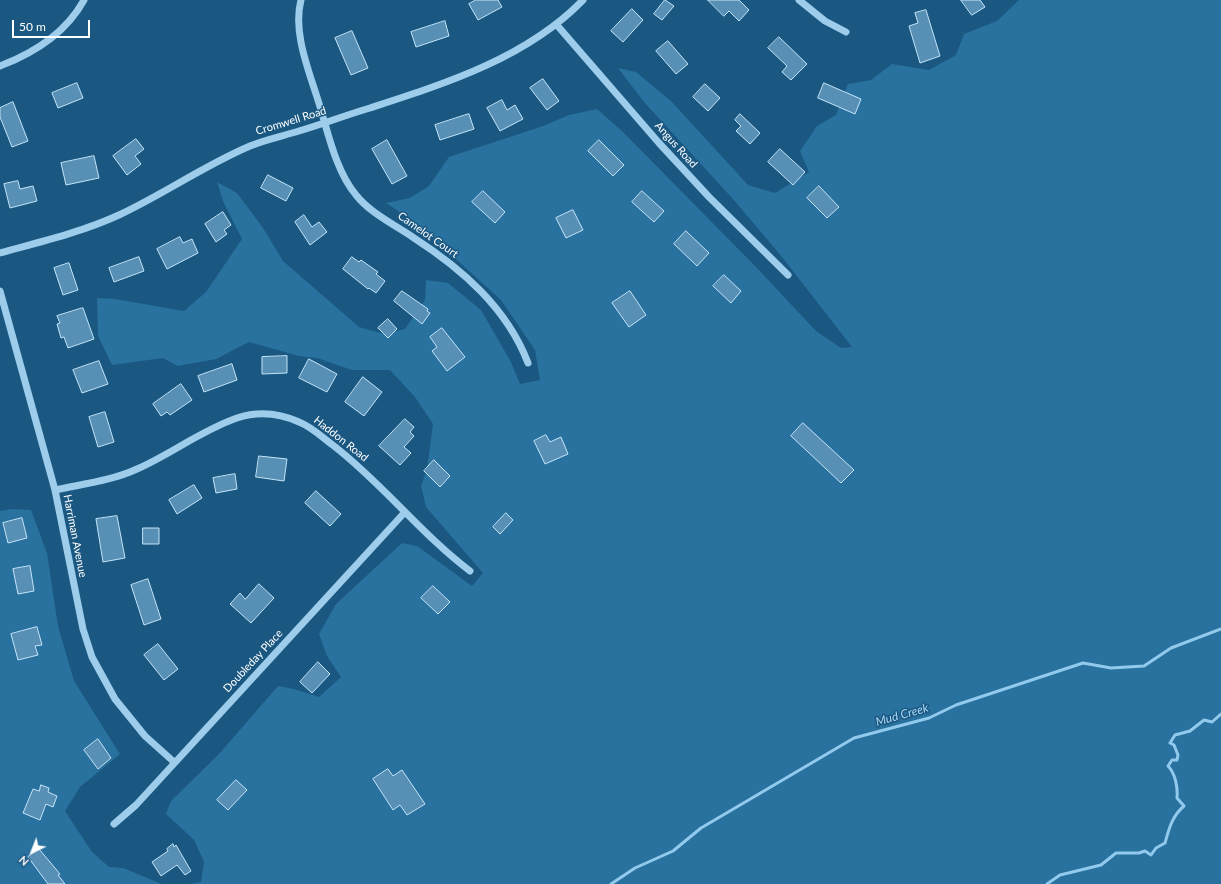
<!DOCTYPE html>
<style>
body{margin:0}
#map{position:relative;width:1221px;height:884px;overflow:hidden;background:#1a5882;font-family:Lato,sans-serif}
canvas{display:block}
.north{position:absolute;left:12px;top:832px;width:40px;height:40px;-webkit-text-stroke:3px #1a5882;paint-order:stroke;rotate:223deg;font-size:11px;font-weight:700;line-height:16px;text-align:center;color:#fff}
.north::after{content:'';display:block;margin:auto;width:14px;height:18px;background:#fff;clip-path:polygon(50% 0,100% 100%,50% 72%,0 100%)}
.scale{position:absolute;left:12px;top:20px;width:78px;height:18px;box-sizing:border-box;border:2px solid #fff;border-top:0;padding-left:5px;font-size:12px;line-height:14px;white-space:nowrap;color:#fff;-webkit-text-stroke:3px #1a5882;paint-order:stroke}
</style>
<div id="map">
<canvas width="1221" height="884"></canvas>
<div class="north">N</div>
<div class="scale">50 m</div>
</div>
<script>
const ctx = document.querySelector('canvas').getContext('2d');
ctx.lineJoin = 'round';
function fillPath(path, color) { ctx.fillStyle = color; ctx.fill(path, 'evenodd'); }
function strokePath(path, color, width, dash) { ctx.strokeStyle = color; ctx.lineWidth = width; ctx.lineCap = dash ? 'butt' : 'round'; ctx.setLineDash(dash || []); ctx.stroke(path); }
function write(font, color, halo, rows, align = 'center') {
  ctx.font = font + ' Lato,sans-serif'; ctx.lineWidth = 3; ctx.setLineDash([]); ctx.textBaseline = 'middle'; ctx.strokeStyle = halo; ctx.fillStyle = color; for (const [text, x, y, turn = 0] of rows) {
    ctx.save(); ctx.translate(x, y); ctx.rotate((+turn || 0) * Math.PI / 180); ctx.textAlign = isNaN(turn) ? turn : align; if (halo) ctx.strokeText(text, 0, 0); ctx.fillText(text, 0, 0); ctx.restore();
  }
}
const green = new Path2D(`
 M1019,0H1221V884H190L201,882L204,862L194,840L166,814L171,801L219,754L278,686L294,689L319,697L341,677L327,656L319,634L336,604L402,543L417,546L472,586L483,573L426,507L421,486L427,469L433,424L415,397L390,370H352L317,358L299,356L249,342L216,359L178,366L163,358L112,365L98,336L97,298L115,299L184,311L206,292L242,239L223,201L217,182L237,193L263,228L283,261L359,327L384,334L405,329L425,300L426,280L448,283L481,310L511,362L520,384L540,380L535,350L501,300L415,222L386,203L410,198L429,186L449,157L543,126L569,115L597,109L623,132L757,268L816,331L841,348L852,347L782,257L733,199L644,102L618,68L636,72L672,102L748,185L775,193L809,172L800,151L817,126L836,115L848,84L871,80L892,64L929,70L956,55L964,34L997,21Z
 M11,509L31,510L47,553L58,626L74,681L120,754L80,787L65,811L92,852L109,867L123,868L162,884H0V511Z`);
const stream = new Path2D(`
 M611,884L635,868L673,851L701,828L854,738L929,718L956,705L1083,663L1111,668L1144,666L1171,648L1221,629
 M1047,884L1060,875L1101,865L1116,853H1139L1145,851L1151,855L1156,848L1165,843C1169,829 1172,816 1184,806L1177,798C1178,787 1175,773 1168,766L1172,760H1177L1178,755L1174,745L1170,743L1175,735L1190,731L1204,720L1212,722L1221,714`);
const building = new Path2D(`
 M476,0H498L502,7L478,20L469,4Z
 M665,0L674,6L662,20L654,14Z
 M708,0H739L749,10L739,21L729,11L724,16Z
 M961,0H980L985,7L972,15Z
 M632,9L643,20L623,42L611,31Z
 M926,10L940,56L920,63L909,26L918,23L915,13Z
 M445,21L449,36L416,47L411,32Z
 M352,31L368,68L351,75L335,38Z
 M779,37L807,64L791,80L782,72L787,66L768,48Z
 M668,41L688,64L676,74L656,51Z
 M543,79L559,101L547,110L530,88Z
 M77,83L83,98L58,108L52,93Z
 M824,83L861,99L855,114L818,98Z
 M705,84L720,98L708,111L693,97Z
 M502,100L507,110L515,105L523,119L500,131L487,108Z
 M13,102L28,141L12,147L0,117V108Z
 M469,114L474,129L440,140L435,125Z
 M740,114L760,133L750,144L736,131L741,126L735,120Z
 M136,139L144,149L135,156L141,164L127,175L113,156Z
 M387,140L407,176L392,184L372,149Z
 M599,140L624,165L613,176L588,151Z
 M780,149L805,172L793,185L768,162Z
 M94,156L99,178L66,185L61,163Z
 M268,175L293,188L286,201L261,188Z
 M18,181L20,189L33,186L37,201L10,208L4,184Z
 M819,186L839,207L827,218L807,198Z
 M483,191L505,212L495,223L472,202Z
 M642,191L664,211L654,222L632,202Z
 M573,210L583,230L566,238L556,218Z
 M223,212L231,225L224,230L227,234L216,242L205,224Z
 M304,215L312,227L319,222L327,232L310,245L295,222Z
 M686,231L709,253L697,266L674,244Z
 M180,237L183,243L192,239L198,253L167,269L157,249Z
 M139,257L144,271L114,282L109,268Z
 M352,257L359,262L361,260L378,272L376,274L385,281L376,293L369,288L368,289L343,269Z
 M69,263L78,290L63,295L54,268Z
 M724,275L741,291L731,303L713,286Z
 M402,291L428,309L427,311L430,313L422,324L394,301Z
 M630,291L646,315L629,327L612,303Z
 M83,308L94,339L68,348L64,337L61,338L57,324L60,323L57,316Z
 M388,319L397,329L388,338L378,328Z
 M442,328L465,357L447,371L432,351L437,347L430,337Z
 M287,356V373L262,374V357Z
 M309,359L337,374L327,392L299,378Z
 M99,361L108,384L82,393L73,370Z
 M232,364L237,380L204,392L198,376Z
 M363,377L382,392L364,416L345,402Z
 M181,384L192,400L170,415L167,412L161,416L153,404Z
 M105,412L114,442L98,447L89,417Z
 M405,419L414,427L410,432L414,436L404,447L411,453L400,465L379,446Z
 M803,423L854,470L841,483L791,436Z
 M546,435L550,442L561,437L568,454L545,464L534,441Z
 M259,456L287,459L284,481L256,477Z
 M434,460L450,476L440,487L424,471Z
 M235,474L237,489L216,493L213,478Z
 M194,485L202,498L177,514L169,500Z
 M316,491L341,514L330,526L305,503Z
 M506,513L513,520L500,534L493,527Z
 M117,516L125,558L103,562L96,519Z
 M22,518L27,538L8,543L3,523Z
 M143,528H159V544H143Z
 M30,566L34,591L18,594L13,569Z
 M148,579L161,619L144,625L131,585Z
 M259,584L274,598L251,623L230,604L240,593L245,599Z
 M433,586L450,602L438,614L421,598Z
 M37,627L42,645L35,646L38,655L18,660L11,634Z
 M158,644L178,669L164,680L144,655Z
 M318,662L330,674L312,693L300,682Z
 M98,739L111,758L98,769L84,750Z
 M388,769L393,776L402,770L425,804L407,815L400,805L393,810L373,779Z
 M236,780L247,790L228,810L217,800Z
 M41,785L49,788L48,792L57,796L53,807L46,804L40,820L23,813L33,789L39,791Z
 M173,844L174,847L176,845L191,871L185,875L177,865L161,876L152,862L168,851L167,849Z
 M39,849L60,874L58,875L65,884H48L28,857Z`);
const minor = new Path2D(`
 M301,0C293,30 307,66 316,94C327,126 334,169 356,195C370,213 395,225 414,238C462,269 507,308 528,363
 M799,0L825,21L846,32
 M556,24L659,143L709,197L788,275
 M0,66C34,53 66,33 84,0
 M0,253C40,242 82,232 119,215C164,194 205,165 250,146C267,139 283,136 299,131C323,124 346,115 370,108C444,84 527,58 583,0
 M0,291L55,490L83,629L92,657L115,699L145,736L174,762
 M55,490C82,484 111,481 137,469C171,454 202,430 237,418C258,411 279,413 299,422C312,427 323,438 334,446C383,484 421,534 470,571
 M114,824L136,805L405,512`);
const streetNames = [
 ["Cromwell Road",291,121,-17],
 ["Angus Road",676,145,48],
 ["Camelot Court",428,235,35],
 ["Haddon Road",341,439,38],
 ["Harriman Avenue",75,536,79],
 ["Doubleday Place",253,661,-47]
];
const waterNames = [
 ["Mud Creek",902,715,-16]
];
fillPath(green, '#29719f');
strokePath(stream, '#91caed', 3);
fillPath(building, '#5890b5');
strokePath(building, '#c3e4f8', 1);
strokePath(minor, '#9ecdeb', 7);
write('11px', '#fff', '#1a5882', streetNames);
write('italic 12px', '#a9d7f3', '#1a5882', waterNames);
</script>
